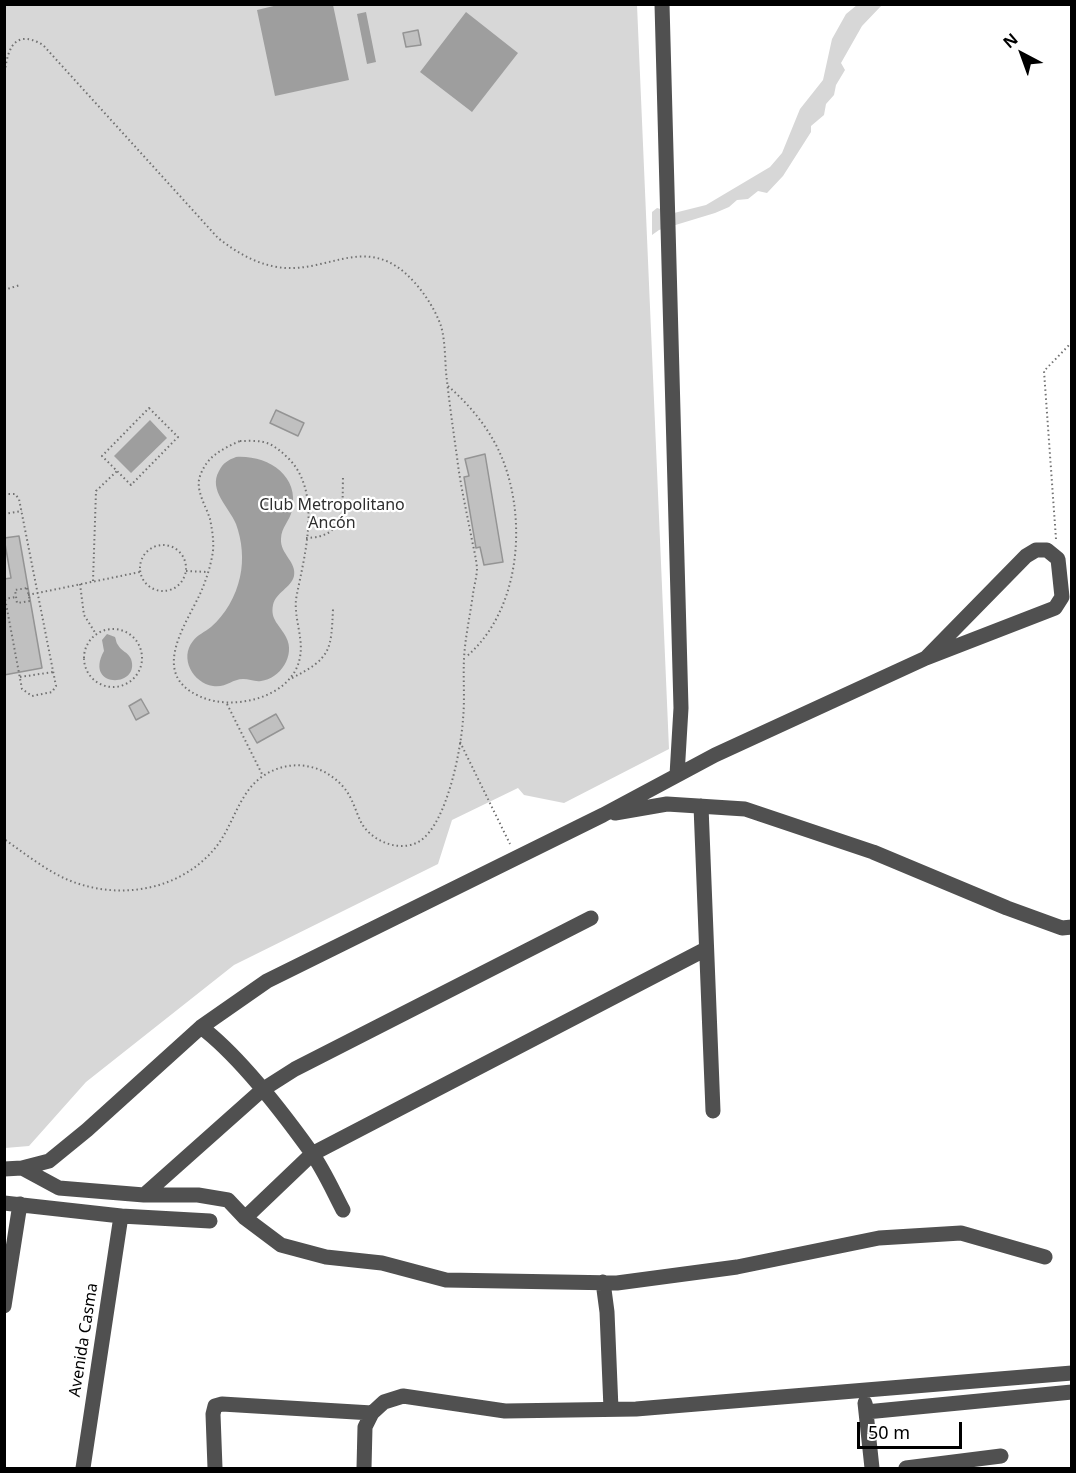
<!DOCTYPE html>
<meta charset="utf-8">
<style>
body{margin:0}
#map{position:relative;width:1076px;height:1473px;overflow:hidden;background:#fff;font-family:"Noto Sans",sans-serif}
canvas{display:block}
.frame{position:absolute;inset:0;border:6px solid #000;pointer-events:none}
.north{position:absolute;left:992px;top:24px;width:60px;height:60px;-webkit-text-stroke:4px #fff;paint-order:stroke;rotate:319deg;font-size:16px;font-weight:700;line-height:24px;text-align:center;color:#000}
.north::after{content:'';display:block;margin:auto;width:21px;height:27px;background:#000;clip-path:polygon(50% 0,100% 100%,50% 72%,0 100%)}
.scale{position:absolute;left:857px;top:1422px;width:105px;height:27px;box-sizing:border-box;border:3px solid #000;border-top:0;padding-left:8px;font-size:18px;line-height:21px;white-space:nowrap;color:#000;-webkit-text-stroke:4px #fff;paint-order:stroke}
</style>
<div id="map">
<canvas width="1076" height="1473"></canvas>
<div class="frame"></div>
<div class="north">N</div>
<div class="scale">50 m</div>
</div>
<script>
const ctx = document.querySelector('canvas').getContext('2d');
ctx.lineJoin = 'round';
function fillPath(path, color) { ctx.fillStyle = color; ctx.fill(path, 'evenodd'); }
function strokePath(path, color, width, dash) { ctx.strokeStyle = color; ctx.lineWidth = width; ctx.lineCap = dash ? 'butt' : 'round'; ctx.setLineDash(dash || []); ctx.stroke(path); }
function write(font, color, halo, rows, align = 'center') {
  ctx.font = font + ' "Noto Sans",sans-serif'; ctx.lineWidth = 4.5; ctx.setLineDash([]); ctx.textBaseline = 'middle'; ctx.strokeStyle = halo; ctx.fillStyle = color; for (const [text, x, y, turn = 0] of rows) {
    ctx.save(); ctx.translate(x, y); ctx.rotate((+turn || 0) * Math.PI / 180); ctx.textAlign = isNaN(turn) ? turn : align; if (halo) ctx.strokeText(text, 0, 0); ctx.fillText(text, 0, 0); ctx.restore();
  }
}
const green = new Path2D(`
 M630,4L637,5L669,749L564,803L524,795L518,788L452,820L438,864L234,965L86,1082L29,1146L5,1148V5Z
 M857,5H882L862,26L841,63L845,70L836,85L834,95L826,104L824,115L811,126V132L783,176L767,193L758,191L748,199L737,200L729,207L715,213L659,230L652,235V212L657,208L674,213L706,205L770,167L782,153L800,109L823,80L832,39L846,14Z`);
const water = new Path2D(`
 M282,4L333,5L349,80L275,96L257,10Z
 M366,12L376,62L367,64L357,14Z
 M466,12L518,53L472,112L420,72Z
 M150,420L167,438L131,473L114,456Z
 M236,457C267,455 300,475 292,510C290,521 281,527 281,539C280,554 297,562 294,576C291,588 276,592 273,605C270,620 280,625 286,637C296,655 280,679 261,681C255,682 249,679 243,679C232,679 226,688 213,686C193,683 179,658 193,641C197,635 205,632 211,627C225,615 236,596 240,577C244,560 242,540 236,524C229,507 208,490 219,471C223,463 228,460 236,457Z
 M107,634L115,637C116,639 116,643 118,645C121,651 128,652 131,659C141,688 83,689 104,651L102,640Z`);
const building = new Path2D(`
 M418,30L421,45L406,47L403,33Z
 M276,410L304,423L298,436L270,423Z
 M485,454L503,562L484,565L480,547L476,548L464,477L469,476L465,459Z
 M19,536L42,668L4,675V579L11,578L4,538Z
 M141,699L149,713L136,720L129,706Z
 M276,714L284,728L257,743L249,729Z`);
const path = new Path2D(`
 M4,81C6,55 11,26 43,45L218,238C236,252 254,263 277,267C324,275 361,236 404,272C419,285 434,306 441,326C445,340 445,357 446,372C449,400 453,429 457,457C460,483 466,509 471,535C473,546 476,557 477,568C477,576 474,586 473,594C470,616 465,638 464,659C463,679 465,699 463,719C461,750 447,823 420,841C401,853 373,842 362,824C356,813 353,799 345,789C324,763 290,758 263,776C239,792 233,826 216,847C180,892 116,901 66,879C44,869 24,853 4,839
 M4,290L20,285
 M448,386C472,407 493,433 504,463C527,525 519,612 466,657
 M149,408L178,437L131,485L102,456Z
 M240,441C248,441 258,440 267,443C275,446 282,452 289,459C322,493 305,553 297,594C292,615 304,636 300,657C293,698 232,712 199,696C150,674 185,626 200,594C206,581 211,565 213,551C214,540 212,529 210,519C206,506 195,490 200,476C207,456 222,449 240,441Z
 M4,494H15L19,499L56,686L52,692L32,696L22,689L4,593
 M4,514L22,511
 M306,538C347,537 342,508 343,477
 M1056,539L1044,371L1072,342
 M140 568a23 23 0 1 1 46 0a23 23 0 1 1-46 0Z
 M186,571L208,572
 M93,581L96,491L117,471
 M80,584L84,615L96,634
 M27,588L30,601L17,603L15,590Z
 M28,595L140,572
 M4,599L16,597
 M84 658a29 29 0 1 1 58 0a29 29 0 1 1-58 0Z
 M20,677L53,672
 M292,678C332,658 331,649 333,609
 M227,704L263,776
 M460,742L510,844`);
const minor = new Path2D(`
 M662,4L681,708L677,775
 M701,806L713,1111
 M615,813L667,804L745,809L873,852L1007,908L1062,928L1072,927
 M201,1027C239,1056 283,1113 311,1152C324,1170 333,1191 343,1210
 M22,1168L59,1188L144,1195H198L228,1200L245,1218L281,1245L326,1257L382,1263L446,1280L617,1283L737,1267L879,1238L961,1233L1045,1257
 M4,1169L22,1168L49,1161L87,1130L201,1027L267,981L603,815L715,755L926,658L1055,608L1062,597L1058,559L1047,550H1036L1026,556L926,658
 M144,1195L262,1090L295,1069L591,918
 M4,1203L121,1216L210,1221
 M245,1218L312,1154L706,949
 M603,1282L607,1312L611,1409
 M4,1306L20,1204
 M865,1403L872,1468
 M866,1412L1072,1392
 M83,1468L121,1216
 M215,1468L213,1414L215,1406L222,1404L372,1413
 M364,1468L365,1427L372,1413L384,1402L403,1396L505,1411L636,1409L1072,1373
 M906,1468L1001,1456`);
const parkNames = [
 ["Club Metropolitano",332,505],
 ["Ancón",332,523]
];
const streetNames = [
 ["Avenida Casma",84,1340,-81]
];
fillPath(green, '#d7d7d7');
fillPath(water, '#9e9e9e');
fillPath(building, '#c0c0c0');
strokePath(building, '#949494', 1.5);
strokePath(path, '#727272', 2, [1.5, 3]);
strokePath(minor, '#505050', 15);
write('16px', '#2e2e2e', '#fff', parkNames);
write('16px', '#000', '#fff', streetNames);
</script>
